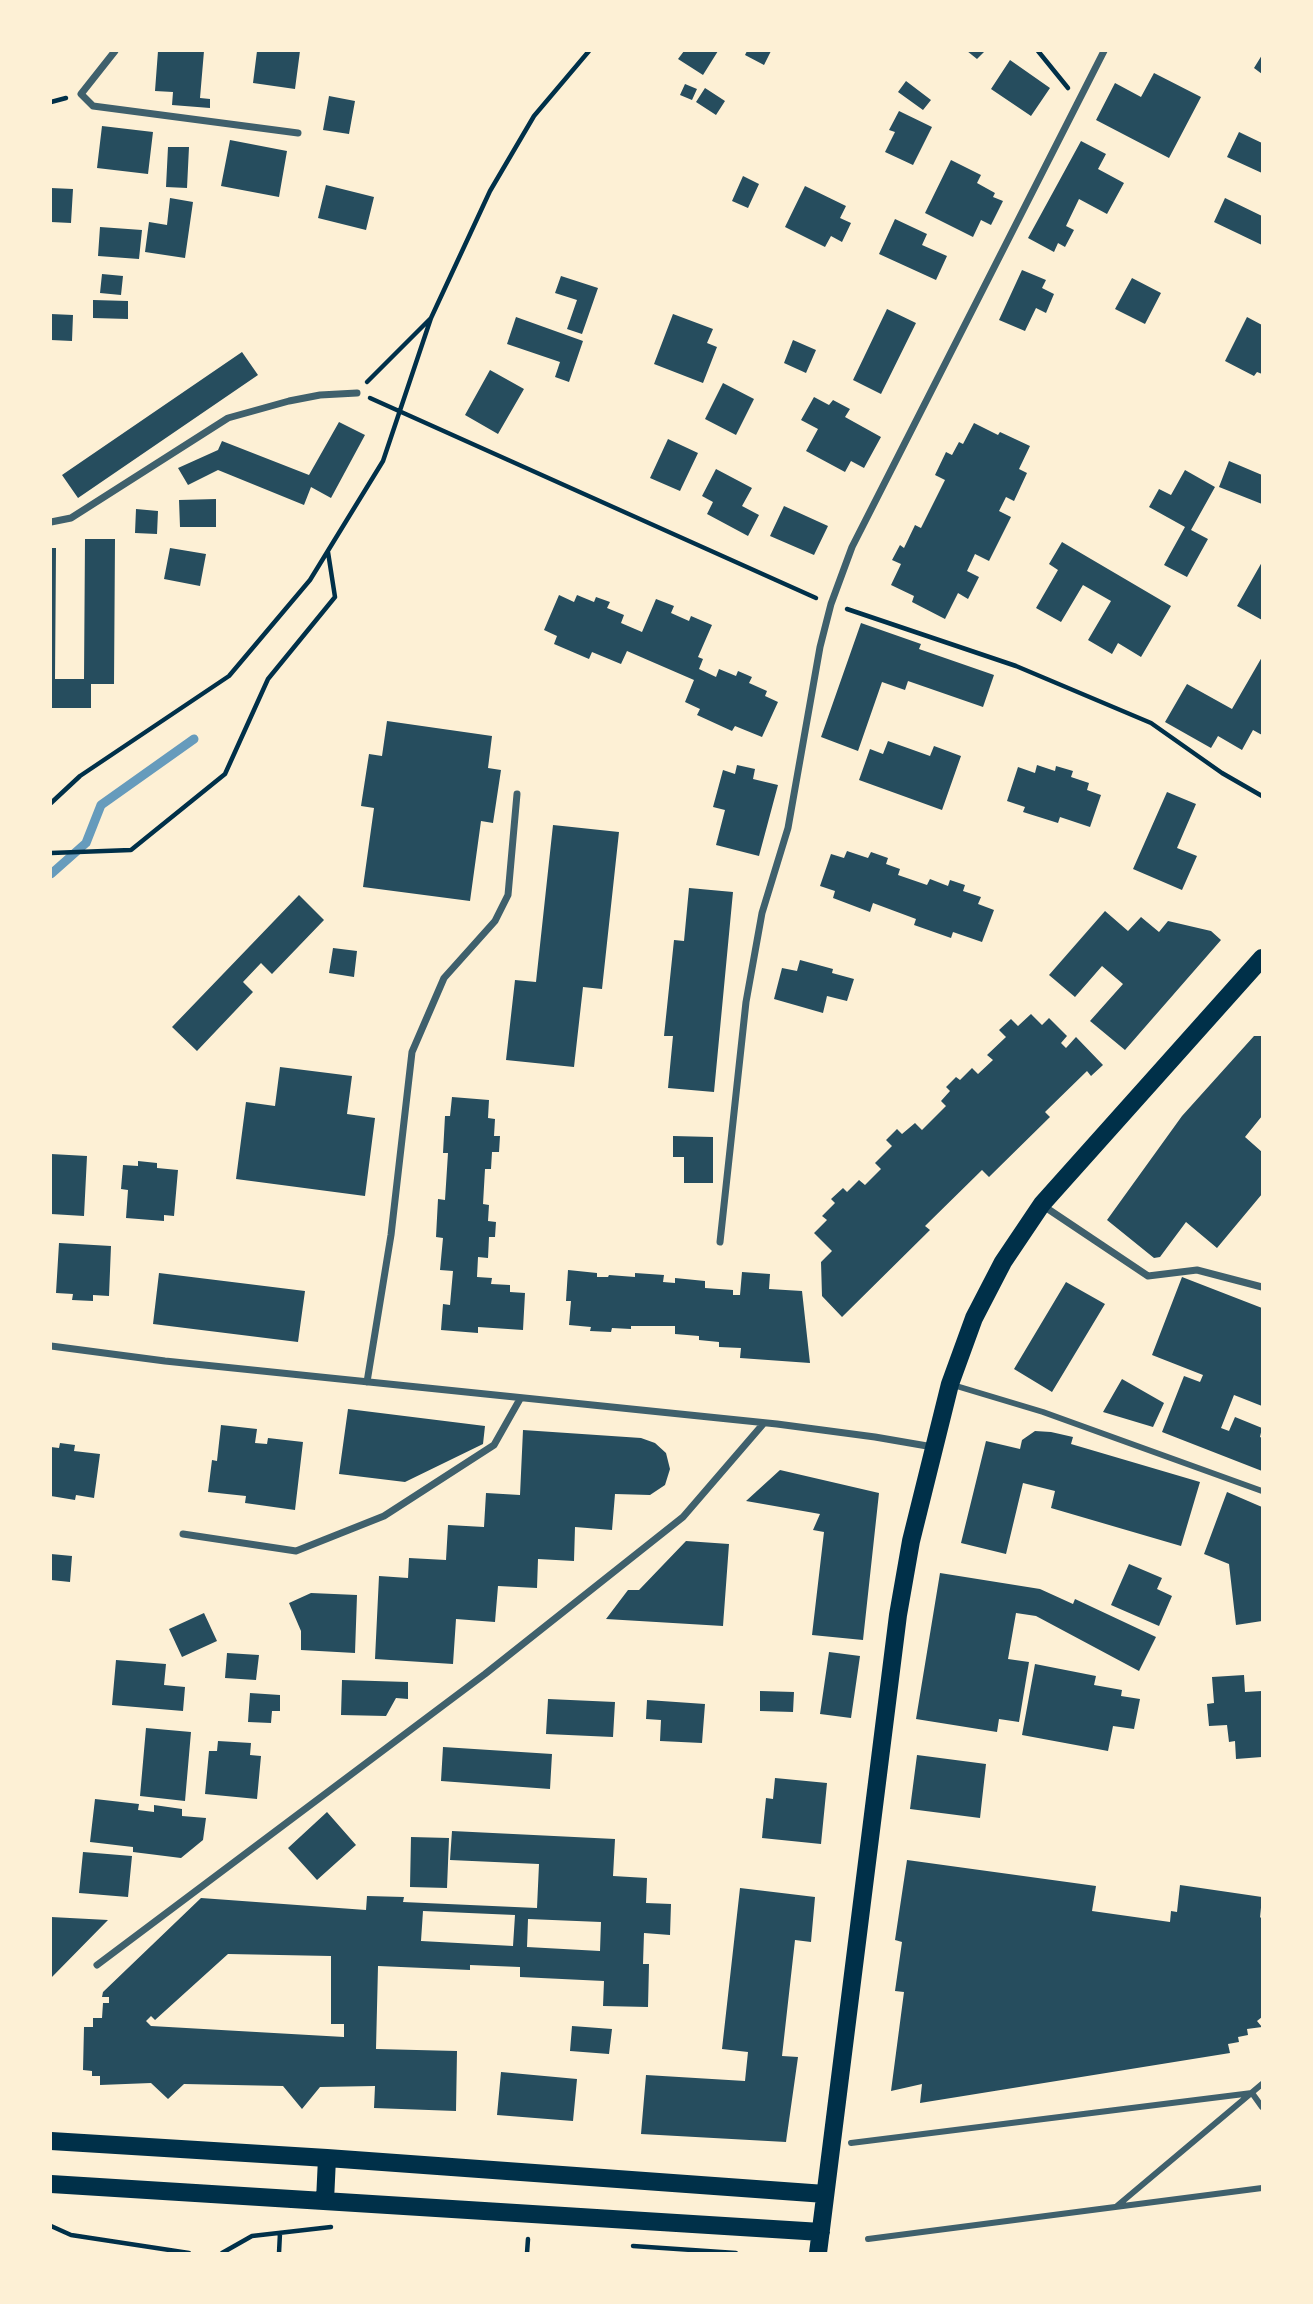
<!DOCTYPE html>
<style>
body{margin:0}
#map{position:relative;width:1313px;height:2304px;overflow:hidden;background:#fdf0d5;font-family:"PT Serif",serif}
canvas{display:block}
.frame{position:absolute;inset:0;border:52px solid #fdf0d5;pointer-events:none}
</style>
<div id="map">
<canvas width="1313" height="2304"></canvas>
<div class="frame"></div>
</div>
<script>
const ctx = document.querySelector('canvas').getContext('2d');
ctx.lineJoin = 'round';
function strokePath(path, color, width, dash) { ctx.strokeStyle = color; ctx.lineWidth = width; ctx.lineCap = dash ? 'butt' : 'round'; ctx.setLineDash(dash || []); ctx.stroke(path); }
function fillPath(path, color) { ctx.fillStyle = color; ctx.fill(path, 'evenodd'); }
const stream = new Path2D(`
 M51,874L86,843L101,805L194,739`);
const building = new Path2D(`
 M158,51H204L200,98L210,99V108L172,105L173,92L155,91Z
 M257,51H300L295,89L253,83Z
 M684,51H718L703,75L678,59Z
 M747,51H771L764,65L745,55Z
 M967,51H985L977,59Z
 M1262,55V74L1254,68Z
 M1010,60L1050,88L1031,116L991,89Z
 M1154,73L1201,97L1169,158L1096,120L1115,83L1141,97Z
 M906,81L931,100L923,110L898,92Z
 M685,84L697,89L692,100L680,95Z
 M705,88L725,101L716,115L696,102Z
 M329,96L355,101L349,134L323,130Z
 M899,111L932,127L913,165L885,152L895,132L889,130Z
 M102,126L153,132L148,174L97,168Z
 M1239,132L1262,143V173L1227,157Z
 M230,140L287,151L279,197L221,186Z
 M1081,141L1106,154L1098,169L1124,183L1107,214L1079,199L1066,226L1074,230L1065,247L1058,243L1054,252L1028,238Z
 M168,147H189L187,188L166,187Z
 M951,160L981,175L977,183L995,193L993,197L1003,201L991,225L981,220L973,237L925,213Z
 M743,176L759,184L748,208L732,201Z
 M326,185L374,197L366,230L318,218Z
 M805,186L846,206L840,218L851,223L842,242L831,236L825,247L785,227Z
 M51,188L73,189L71,223L51,222Z
 M170,198L193,202L185,258L145,252L149,222L167,225Z
 M1225,198L1262,216V245L1214,222Z
 M895,219L927,234L922,245L947,256L936,280L879,254Z
 M100,227L142,230L139,259L98,256Z
 M1022,270L1046,280L1042,288L1054,294L1046,313L1036,308L1025,331L999,320Z
 M102,274L123,276L121,295L100,293Z
 M561,276L598,288L582,334L567,329L577,300L555,293Z
 M1132,278L1161,293L1145,324L1115,309Z
 M93,300L128,301V319L93,318Z
 M887,309L916,323L881,394L853,380Z
 M51,314L73,315L72,341L51,340Z
 M673,314L713,329L707,343L717,347L703,383L654,364Z
 M516,317L583,341L569,382L555,377L560,362L507,344Z
 M1247,317L1262,325V374L1257,372L1254,376L1225,361Z
 M793,340L816,350L806,373L784,363Z
 M242,352L258,375L78,498L62,475Z
 M490,370L524,389L498,434L465,415Z
 M723,383L754,399L736,435L705,419Z
 M814,397L829,405L833,400L850,409L845,417L881,437L864,468L851,461L845,472L806,451L818,429L801,420Z
 M339,422L365,435L331,498L311,487L304,505L218,470L188,485L178,468L218,450L222,441L309,475Z
 M974,423L998,435L1000,432L1030,446L1019,469L1027,473L1014,501L1006,497L999,511L1011,517L989,561L975,554L967,571L979,577L968,599L958,593L945,619L912,602L914,596L891,585L901,564L892,560L900,545L904,548L915,525L921,528L945,480L935,475L946,452L952,455L959,442L963,444Z
 M668,439L698,453L680,491L650,478Z
 M1229,461L1262,475V504L1219,487Z
 M716,469L752,488L742,506L759,515L748,536L707,514L713,502L702,496Z
 M1185,470L1215,487L1191,530L1208,539L1187,577L1164,565L1185,527L1149,507L1159,489L1171,495Z
 M216,499V527H180L179,500Z
 M784,506L828,526L814,555L770,536Z
 M136,509L158,511L157,534L135,533Z
 M85,539H115L114,684H91V708H51V548H56L55,679H84Z
 M1062,542L1171,606L1141,657L1118,643L1112,654L1088,640L1111,601L1083,585L1061,622L1036,608L1058,570L1049,564Z
 M170,548L206,554L200,586L164,579Z
 M1262,562V620L1237,606Z
 M559,595L574,602L577,595L594,602L596,597L610,602L607,608L624,615L621,623L642,632L656,599L674,606L671,613L689,621L691,616L712,625L698,657L703,659L699,669L716,677L719,669L736,676L738,671L752,677L749,683L767,691L765,696L778,702L762,737L735,726L732,731L697,715L700,709L685,702L694,680L627,651L621,664L592,652L589,659L554,644L557,636L544,630Z
 M861,623L921,644L919,649L994,675L983,707L908,681L905,690L882,682L858,751L821,737Z
 M1262,657V735L1253,730L1242,750L1218,736L1211,748L1165,722L1187,684L1232,709Z
 M387,721L492,736L488,768L501,770L493,823L481,821L470,901L363,887L374,808L361,806L369,754L382,756Z
 M888,741L930,756L934,746L961,756L942,810L859,780L870,749L883,754Z
 M737,765L755,769L753,779L778,785L759,856L716,845L725,810L713,807L723,770L735,774Z
 M1037,765L1055,771L1056,766L1073,771L1071,777L1089,783L1087,790L1101,795L1090,827L1060,817L1058,823L1023,812L1025,807L1007,801L1018,767L1035,773Z
 M1167,792L1196,804L1177,848L1197,856L1182,890L1133,869Z
 M553,825L619,832L602,989L583,987L574,1067L506,1060L515,980L536,982Z
 M847,851L868,858L871,852L888,858L886,864L900,869L898,875L927,885L930,879L948,886L950,880L965,885L963,891L981,897L978,904L994,910L982,942L953,932L951,938L914,925L916,919L873,903L870,912L833,898L835,891L820,886L831,854L844,858Z
 M689,888L733,892L714,1092L668,1088L673,1036H664L674,940L684,941Z
 M299,895L324,920L272,974L261,963L243,982L253,992L197,1051L172,1027Z
 M1105,911L1128,931L1141,917L1159,932L1168,921L1211,931L1221,940L1125,1050L1090,1021L1123,984L1102,966L1075,997L1049,975Z
 M333,948L357,951L354,977L329,973Z
 M800,960L833,969L832,973L854,979L847,1001L827,996L823,1013L774,999L782,968L797,971Z
 M1031,1014L1042,1025L1049,1018L1067,1036L1061,1043L1066,1048L1076,1037L1103,1065L1091,1076L1087,1071L1045,1112L1050,1117L989,1177L982,1170L925,1226L930,1230L842,1317L822,1296L821,1262L832,1251L814,1233L827,1220L822,1216L835,1203L831,1199L843,1188L847,1192L859,1180L865,1185L881,1169L875,1163L892,1146L886,1140L897,1129L902,1134L915,1123L922,1130L946,1106L941,1101L950,1091L946,1087L956,1077L960,1080L972,1068L978,1074L993,1060L987,1055L1006,1037L999,1030L1011,1019L1018,1026Z
 M1254,1036H1262V1116L1245,1137L1262,1152V1194L1217,1248L1186,1222L1160,1257L1154,1258L1107,1220L1182,1116Z
 M280,1067L352,1076L347,1114L375,1118L365,1196L236,1179L246,1102L275,1106Z
 M452,1097L489,1100L488,1118L495,1119L494,1136H500L499,1152H492L491,1169H485L483,1204L489,1205L488,1221L496,1222L495,1237H489L488,1258L478,1257L477,1277L492,1278L491,1284L510,1285V1292L525,1293L523,1330L478,1327V1333L441,1330L443,1304L450,1305L453,1271L440,1270L443,1238L436,1237L438,1199L445,1200L448,1153H443L445,1116H450Z
 M673,1136L713,1137V1183H684V1157H673Z
 M51,1154L87,1156L84,1216L51,1214Z
 M138,1161L157,1163V1168L178,1170L174,1216L164,1215V1221L126,1218L128,1190L121,1189L123,1165L138,1166Z
 M59,1243L111,1246L109,1296L93,1295V1301L72,1300L73,1294L56,1293Z
 M568,1270L597,1273V1277H608L609,1275L635,1277V1273L664,1275L663,1282L675,1283V1278L705,1281V1288L733,1290V1295H740L742,1272L770,1274L769,1289L802,1291L810,1363L740,1358L741,1348L719,1347V1342L699,1340V1336L675,1334V1326H631V1329L612,1328L611,1332L590,1331L591,1327L569,1325L571,1301H566Z
 M159,1273L305,1291L298,1342L153,1324Z
 M1182,1277L1262,1308V1406L1234,1395L1221,1428L1229,1431L1235,1417L1262,1428L1260,1437L1262,1438V1471L1162,1432L1184,1376L1200,1382L1203,1375L1152,1355Z
 M1066,1282L1105,1304L1052,1392L1014,1369Z
 M1122,1379L1164,1403L1153,1427L1103,1412Z
 M348,1409L485,1426L483,1444L405,1482L339,1474Z
 M221,1425L257,1429L255,1443L267,1444L268,1438L303,1442L295,1510L245,1503L246,1496L208,1492L212,1460L217,1461Z
 M523,1430L641,1438L655,1443L666,1453L670,1469L665,1485L650,1495L615,1494L612,1530L575,1527L574,1561L538,1559L537,1588L498,1586L495,1622L456,1619L453,1664L375,1659L379,1576L408,1578L409,1558L446,1560L448,1525L484,1527L486,1493L520,1495Z
 M1035,1431L1051,1432L1073,1437L1071,1444L1200,1482L1181,1546L1051,1508L1055,1491L1023,1483L1006,1554L961,1543L986,1441L1020,1449L1022,1440Z
 M60,1443L75,1445L74,1451L100,1454L94,1498L76,1495L75,1500L51,1496V1447L59,1448Z
 M780,1470L879,1493L863,1640L812,1635L824,1532L813,1530L820,1514L746,1501Z
 M1227,1492L1262,1507V1621L1236,1625L1229,1564L1204,1554Z
 M686,1541L729,1544L723,1626L606,1619L628,1590H639Z
 M51,1554L72,1556L70,1582L51,1580Z
 M1129,1564L1162,1578L1157,1589L1172,1596L1159,1626L1111,1605Z
 M940,1573L1040,1589L1073,1604L1075,1599L1156,1637L1139,1671L1036,1616L1016,1613L1008,1659L1029,1662L1019,1722L999,1719L997,1732L916,1719Z
 M311,1593L357,1595L355,1653L301,1650V1631L289,1603Z
 M204,1613L217,1641L182,1657L169,1629Z
 M829,1652L860,1656L851,1718L820,1714Z
 M227,1653L259,1655L256,1680L225,1678Z
 M116,1660L166,1664L164,1685L185,1687L183,1711L112,1705Z
 M1035,1664L1096,1676L1094,1685L1122,1690L1121,1696L1140,1699L1134,1729L1113,1726L1108,1751L1022,1735Z
 M1244,1675L1245,1692L1262,1691V1757L1236,1759L1235,1741L1229,1742L1227,1725L1209,1726L1207,1704L1214,1703L1212,1677Z
 M342,1680L408,1682V1699L396,1698L386,1716L341,1715Z
 M760,1691L794,1692L793,1712L760,1711Z
 M250,1693L280,1695V1711H272L271,1723L248,1722Z
 M548,1699L615,1702L613,1737L546,1734Z
 M647,1700L705,1704L702,1743L660,1741L661,1720L646,1719Z
 M146,1728L191,1732L185,1801L140,1796Z
 M218,1741L251,1743L250,1755L261,1756L257,1799L205,1794L209,1751H217Z
 M443,1747L552,1754L550,1789L441,1781Z
 M917,1755L986,1764L980,1818L910,1809Z
 M775,1778L827,1783L821,1844L762,1838L766,1798L773,1799Z
 M95,1799L139,1804L138,1810L154,1812V1805L182,1809V1816L206,1818L203,1840L181,1858L133,1852V1847L90,1842Z
 M327,1812L356,1845L317,1880L288,1848Z
 M452,1831L615,1839L613,1876L647,1878L646,1903L671,1904L670,1935L644,1933L643,1964H649L648,2007L603,2006L604,1981L520,1977V1967L470,1965V1970L378,1966L376,2049L457,2051L456,2111L374,2108L375,2086L320,2087L302,2109L283,2086L184,2084L168,2099L151,2083L100,2085V2076H92V2071L83,2070L84,2027H93V2018H102L103,2003H109V1997H102L103,1992L201,1898L366,1910L367,1896L404,1897L403,1902L537,1908L539,1864L450,1860ZM423,1911L515,1915L513,1946L421,1941ZM528,1919L601,1922L600,1951L527,1947ZM228,1954L331,1956V2024H344V2037L151,2026L146,2021L151,2016L155,2020Z
 M411,1837L449,1838L447,1888L410,1887Z
 M83,1852L132,1856L128,1897L79,1893Z
 M907,1860L1096,1886L1092,1911L1170,1922L1171,1911L1177,1912L1180,1885L1262,1897L1260,1918L1262,1916V2017L1257,2021L1262,2027L1247,2029L1248,2035L1238,2037L1239,2042L1228,2044L1230,2053L920,2103L922,2084L891,2091L904,1992L895,1991L902,1942L895,1940Z
 M740,1888L815,1897L811,1942L795,1940L782,2056L798,2057L786,2142L641,2134L646,2075L745,2081L748,2052L722,2049Z
 M51,1917L108,1920L51,1978Z
 M572,2026L612,2029L609,2054L570,2051Z
 M501,2072L577,2079L573,2121L497,2115Z`);
const path = new Path2D(`
 M1038,51L1068,88
 M51,102L66,98
 M367,382L431,318
 M370,398L816,598
 M847,609L1016,666L1151,723L1222,773L1262,796
 M51,803L80,776L229,676L310,580L383,461L431,318L490,191L534,116L589,51
 M51,853L131,850L225,774L268,679L335,597L328,552
 M51,2226L71,2235L189,2253
 M633,2246L736,2253
 M222,2253L252,2236L331,2227
 M279,2253L280,2233
 M527,2253L528,2239`);
const pedestrian = new Path2D(`
 M953,1385L1043,1412L1262,1491
 M851,2143L1252,2093L1262,2107
 M1117,2206L1262,2084
 M868,2239L1262,2188`);
const minor = new Path2D(`
 M115,51L81,94L93,106L298,133
 M51,522L71,518L228,418L289,401L320,395L357,393
 M1042,1205L1148,1276L1197,1270L1262,1287
 M720,1242L746,1002L762,913L788,828L820,647L831,604L852,547L1104,51
 M51,1346L165,1361L777,1424L875,1437L933,1447
 M367,1382L391,1235L412,1052L444,978L495,921L508,895L517,794
 M183,1534L296,1551L384,1516L494,1445L520,1399
 M97,1965L485,1674L683,1517L764,1423`);
const primary = new Path2D(`
 M51,2141L327,2158L825,2194
 M51,2184L821,2232
 M325,2201L327,2158
 M818,2253L898,1615L911,1541L950,1384L974,1318L1003,1262L1042,1204L1262,958`);
strokePath(stream, '#669bbc', 9);
fillPath(building, '#264d5e');
strokePath(path, '#003049', 4.5);
strokePath(pedestrian, '#3f606c', 6);
strokePath(minor, '#3f606c', 7);
strokePath(primary, '#003049', 18);
</script>
